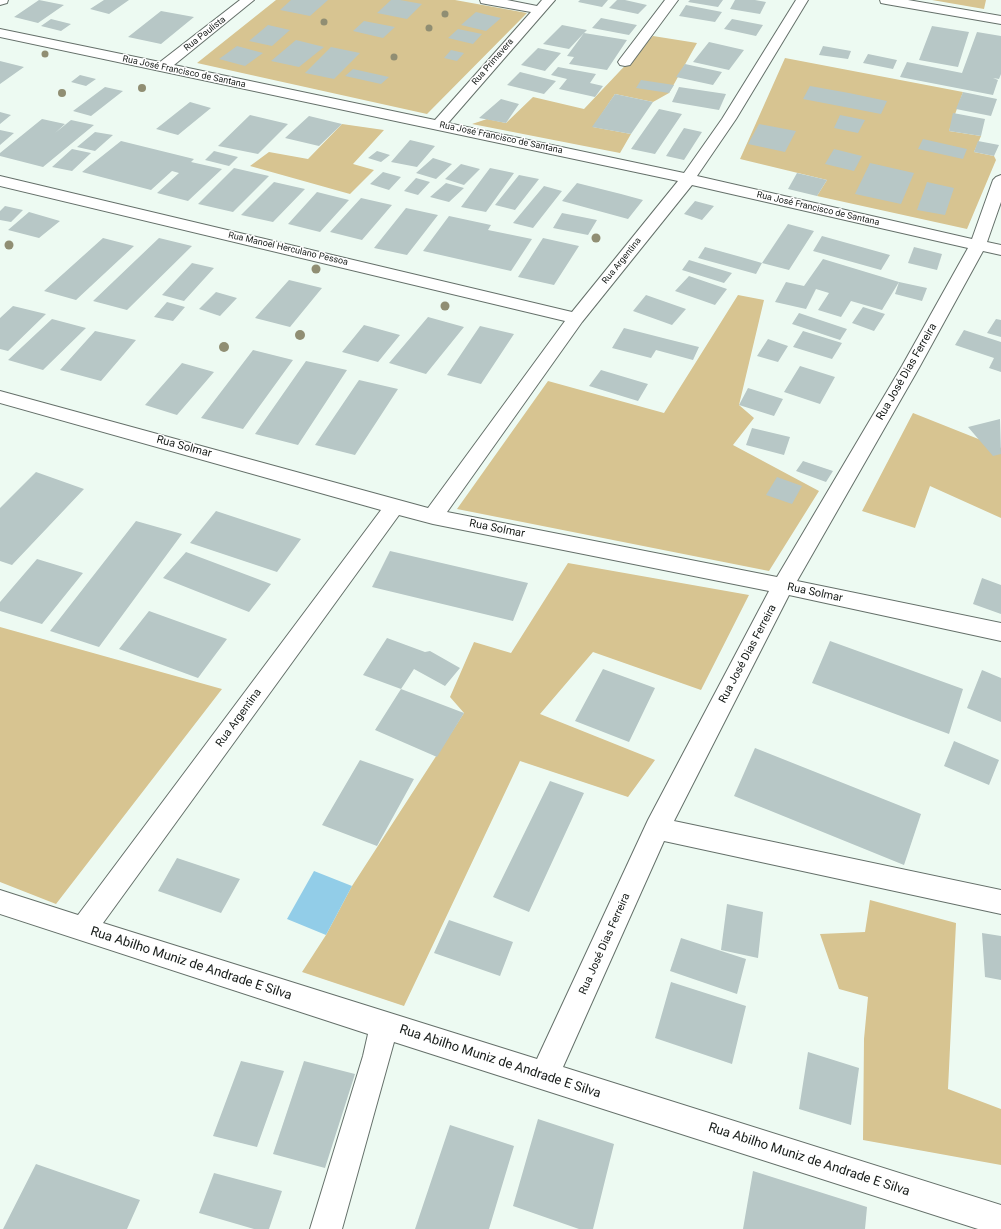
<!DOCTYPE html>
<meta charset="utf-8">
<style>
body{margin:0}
canvas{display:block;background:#edfaf2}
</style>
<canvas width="1001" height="1229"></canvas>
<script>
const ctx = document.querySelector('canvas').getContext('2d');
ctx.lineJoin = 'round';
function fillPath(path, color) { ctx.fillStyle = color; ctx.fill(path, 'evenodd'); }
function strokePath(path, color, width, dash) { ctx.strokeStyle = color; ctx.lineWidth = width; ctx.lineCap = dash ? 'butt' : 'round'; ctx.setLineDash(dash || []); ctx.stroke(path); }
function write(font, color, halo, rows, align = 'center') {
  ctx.font = font + ' Roboto,sans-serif'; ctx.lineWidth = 3; ctx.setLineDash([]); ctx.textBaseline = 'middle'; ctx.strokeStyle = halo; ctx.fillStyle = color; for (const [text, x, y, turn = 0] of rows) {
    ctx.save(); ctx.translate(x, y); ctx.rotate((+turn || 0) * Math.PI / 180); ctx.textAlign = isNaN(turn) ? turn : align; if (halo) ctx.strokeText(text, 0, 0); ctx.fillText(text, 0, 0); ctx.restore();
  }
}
const forest = new Path2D(`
 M276,0H455L527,13L427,114L197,63Z
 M932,0H986L984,9Z
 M653,36L697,43L669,93L653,102L615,94L593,127L631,134L620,153L472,124L487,119L506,123L533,97L584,109Z
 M785,58L963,92L949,131L981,136L974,152L994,156L996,160L967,229L817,196L827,180L740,159Z
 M342,124L384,130L353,164L374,170L350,194L250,166L269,152L308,159Z
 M738,295L764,300L739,405L754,418L733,445L819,491L769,571L457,509L548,381L664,413Z
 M913,413L1001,448V518L930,486L915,528L862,511Z
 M568,563L749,595L701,690L593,652L540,714L655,760L628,797L520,761L404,1006L302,972L326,935L352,886L464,713L450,697L474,642L511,653Z
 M0,627L222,689L56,904L0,882Z
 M870,900L956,923L948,1089L1001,1109V1165L863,1140L864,1039L868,997L839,989L820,934L865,932Z`);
const water = new Path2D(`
 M314,871L352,886L326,935L287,919Z`);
const building = new Path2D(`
 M39,0L64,5L38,23L14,17Z
 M104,0H129L109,14L90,9Z
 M291,0H328L310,16L280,10Z
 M391,0H400L422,4L407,19L377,13Z
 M580,0H608L602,7L578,2Z
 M617,0H625L647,5L638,14L609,8Z
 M690,0H723L718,7L688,2Z
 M735,0H755L766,2L760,14L730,9Z
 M686,5L722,12L715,22L679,16Z
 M161,11L194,17L161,44L128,37Z
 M476,12L501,18L486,31L461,25Z
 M601,18L637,25L629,35L592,28Z
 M51,19L71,24L61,31L41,26Z
 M732,19L763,25L756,36L724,29Z
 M364,21L395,27L383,38L353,31Z
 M268,25L290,30L272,46L249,41Z
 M562,25L587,30L584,33L627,40L607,70L569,64L574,57L567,56L584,33L569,49L543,44Z
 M932,26L969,32L958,67L919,60Z
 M458,29L482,34L473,44L448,38Z
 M977,32L1001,36V74L999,79L993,78L998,80L993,95L900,77L907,62L962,73Z
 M296,40L324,47L299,67L271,61Z
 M709,42L744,50L729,70L693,62Z
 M237,46L263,53L245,66L219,59Z
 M823,46L851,51L848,59L819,55Z
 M331,47L360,53L334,79L305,73Z
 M538,48L561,53L545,71L521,65Z
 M451,50L464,53L457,61L444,58Z
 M868,54L897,60L893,69L863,63Z
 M0,61L24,67L0,84Z
 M685,64L722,72L713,85L676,77Z
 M558,67L596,74L590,83L603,86L595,97L559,89L567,79L551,75Z
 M353,69L389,77L381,84L345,76Z
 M520,72L556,81L544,94L507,85Z
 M80,75L96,79L86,86L71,82Z
 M641,80L674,85L669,93L636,88Z
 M810,86L849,93L887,101L881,114L803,99Z
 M105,87L123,91L91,116L73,111Z
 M679,87L726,94L719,110L672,102Z
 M963,92L997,99L991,116L956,109Z
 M615,94L653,102L631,134L592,127Z
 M501,99L519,104L506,123L479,118Z
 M190,102L211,108L178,135L156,129Z
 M659,109L682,114L655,154L631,149Z
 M0,112L11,115L0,124Z
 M953,113L985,119L981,136L949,131Z
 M250,115L288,124L258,154L218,146Z
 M840,115L865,120L858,133L834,128Z
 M309,116L342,124L319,146L285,138Z
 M42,119L65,124L55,133L71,120L94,125L43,167L0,156V153Z
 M759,124L796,131L785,152L748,144Z
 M684,128L702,132L684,160L666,156Z
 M0,130L14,133L0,145Z
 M95,132L113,135L95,151L77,147Z
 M923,139L967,149L963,159L918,149Z
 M410,140L435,146L417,167L391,162Z
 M121,141L194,159L191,162L222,169L188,201L157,193L179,173L172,171L151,190L82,172Z
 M978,141L999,145L994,156L974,152Z
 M72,149L91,153L72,171L52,167Z
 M834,149L862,156L854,171L825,164Z
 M214,151L238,157L229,166L205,160Z
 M377,151L390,155L381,162L368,158Z
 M433,158L452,164L436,179L416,173Z
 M870,163L914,173L901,204L855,194Z
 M461,164L480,169L464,185L445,179Z
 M234,168L269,176L233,212L198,204Z
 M490,168L514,173L486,212L461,207Z
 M383,172L401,177L389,190L370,184Z
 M797,173L827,180L817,196L788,189Z
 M519,175L539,179L515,210L495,205Z
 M416,178L430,182L418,195L404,191Z
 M274,182L305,189L273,222L241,215Z
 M927,182L954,188L945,215L917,210Z
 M446,183L464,188L449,202L430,197Z
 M577,183L621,194L643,200L628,219L562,201Z
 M544,186L562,191L533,228L513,223Z
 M317,192L349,200L320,232L288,224Z
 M361,198L392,205L362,240L330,232Z
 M695,201L714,206L702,220L684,214Z
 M5,206L23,210L11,222L0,220V211Z
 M406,208L438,215L407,255L374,248Z
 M29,212L60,221L39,238L8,230Z
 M562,213L597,220L588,235L553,228Z
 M449,216L491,225L488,230L532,239L511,271L423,251Z
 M788,224L814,231L789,270L762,263Z
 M822,236L890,255L881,270L813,251Z
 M103,238L134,246L76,300L44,291Z
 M159,238L192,246L127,310L93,301Z
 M543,238L579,246L554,285L518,277Z
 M705,247L741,257L762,263L756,274L698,258Z
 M914,247L942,254L937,270L908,263Z
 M823,259L899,282L927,288L922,301L895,294L899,282L882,310L851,301L841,317L818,310L829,293L816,289L806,309L775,302L786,282L804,286Z
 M689,260L732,273L724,283L682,270Z
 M192,263L214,268L184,301L162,295Z
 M689,276L727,289L715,305L675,291Z
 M289,280L322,288L290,327L255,318Z
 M216,292L237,298L220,316L199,309Z
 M646,295L686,309L672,325L633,311Z
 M167,302L185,307L173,321L154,317Z
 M13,306L46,314L8,351L0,349V318Z
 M863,307L885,314L874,331L852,323Z
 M799,313L847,329L840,340L792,324Z
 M428,317L464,327L426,374L389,363Z
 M52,319L86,328L43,370L8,360Z
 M996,319L1001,320V337L987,333Z
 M364,325L400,335L378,362L342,352Z
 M480,326L514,334L481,384L447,375Z
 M624,328L663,338L699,347L693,360L656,350L651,358L612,348Z
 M964,330L1001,342V372L989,368L994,358L955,345Z
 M95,331L136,340L101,381L60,370Z
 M803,331L842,343L832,359L793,347Z
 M768,339L788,346L778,362L757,356Z
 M253,350L293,360L243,429L201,418Z
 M306,361L347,370L298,445L255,434Z
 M182,363L214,372L177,415L145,405Z
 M800,366L835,377L820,404L784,392Z
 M601,370L648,384L638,401L589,386Z
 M359,380L398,389L355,455L315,445Z
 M748,388L783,399L774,416L739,405Z
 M1000,419L1001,454L993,456L968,427Z
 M752,428L790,437L784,455L746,445Z
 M803,461L833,471L826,482L796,471Z
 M36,472L84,489L12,565L0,561V508Z
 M777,477L802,486L792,504L766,495Z
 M216,511L301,539L277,572L190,543Z
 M136,521L182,534L99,647L50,631Z
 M390,551L528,583L513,621L372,587Z
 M186,552L271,584L249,612L163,578Z
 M37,559L83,573L42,624L0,611V602Z
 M982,578L1001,585V614L973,604Z
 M149,611L227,639L198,678L119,649Z
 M387,638L425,652L430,651L460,668L445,686L414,669L401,689L363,675Z
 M830,641L963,689L949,734L812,683Z
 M603,669L655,688L629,742L575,721Z
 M982,670L1001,678V722L967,708Z
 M401,689L464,713L437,757L375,730Z
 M954,741L999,760L989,785L944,766Z
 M755,748L921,814L904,865L734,796Z
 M360,760L414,779L377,846L322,825Z
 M550,781L584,793L529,912L493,897Z
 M177,858L240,879L221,913L158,891Z
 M727,904L763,912L758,958L721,950Z
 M449,920L513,942L500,976L434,953Z
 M982,933L1001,936V980L985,977Z
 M681,938L746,959L737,994L670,971Z
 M671,982L746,1006L732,1064L655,1038Z
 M808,1052L859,1068L851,1125L799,1109Z
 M241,1061L284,1071L257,1147L213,1136Z
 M304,1061L355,1074L325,1168L273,1154Z
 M538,1119L614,1144L593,1229H579L513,1206Z
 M450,1125L514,1146L489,1229H415Z
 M36,1164L140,1200L127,1229H3Z
 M753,1171L867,1207L865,1229H743Z
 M214,1173L282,1191L269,1229H254L199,1213Z`);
const minor = new Path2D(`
 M0,0H8L7,3L0,5Z
 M240,0H254L174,65L435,120L531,12L486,4L481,3L480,0H507L537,6L542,0H555L448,123L684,173L722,119L796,0H808L736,119L697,176L972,239L993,180L996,177L1001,175V202L987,242L1001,245V255L983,251L920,366L797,581L1001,623V641L789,595L674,821L1001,890V914L664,841L563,1067L1001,1205V1229H978L394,1042L342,1229H310L363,1056L368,1034L0,914V890L78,915L381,510L0,403V391L428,508L565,321L0,186V176L572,312L678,181L0,37V29L160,62ZM692,185L968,248L902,366L777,577L447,512L582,322ZM399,515L433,524L769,591L648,820L537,1059L103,923Z
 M665,0H678L630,65L625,66L620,65L618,62L620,59Z
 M880,0H908L1001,16V24L886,4L881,3Z`);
const trees = [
 [445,14,3.5],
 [324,22,3.5],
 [429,28,3.5],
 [45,54,3.5],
 [394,57,3.5],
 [142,88,4],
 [62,93,4],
 [596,238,4.5],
 [9,245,4.5],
 [316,269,4.5],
 [445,306,4.5],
 [300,335,5],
 [224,347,5]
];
const farStreetnames = [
 ["Rua Paulista",205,34,-38],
 ["Rua Primavera",493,62,-49],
 ["Rua José Francisco de Santana",184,72,12],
 ["Rua José Francisco de Santana",501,138,12],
 ["Rua José Francisco de Santana",818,209,13],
 ["Rua Manoel Herculano Pessoa",288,249,13],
 ["Rua Argentina",622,261,-51]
];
const streetNames = [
 ["Rua José Dias Ferreira",907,372,-60],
 ["Rua Solmar",184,447,15],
 ["Rua Solmar",497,529,11],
 ["Rua Solmar",815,593,12],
 ["Rua José Dias Ferreira",748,654,-62],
 ["Rua Argentina",239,718,-54],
 ["Rua José Dias Ferreira",605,944,-66]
];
const nearStreetnames = [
 ["Rua Abilho Muniz de Andrade E Silva",191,964,18],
 ["Rua Abilho Muniz de Andrade E Silva",500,1062,18],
 ["Rua Abilho Muniz de Andrade E Silva",809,1160,18]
];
fillPath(forest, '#d7c491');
fillPath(water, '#92cde8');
fillPath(building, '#b7c7c6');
strokePath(minor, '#65706a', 2);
fillPath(minor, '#fff');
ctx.fillStyle = '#908e73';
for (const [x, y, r] of trees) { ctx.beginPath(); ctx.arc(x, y, r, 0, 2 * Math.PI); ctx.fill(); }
write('9px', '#161b18', '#fff', farStreetnames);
write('11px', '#161b18', '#fff', streetNames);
write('13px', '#161b18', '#fff', nearStreetnames);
</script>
